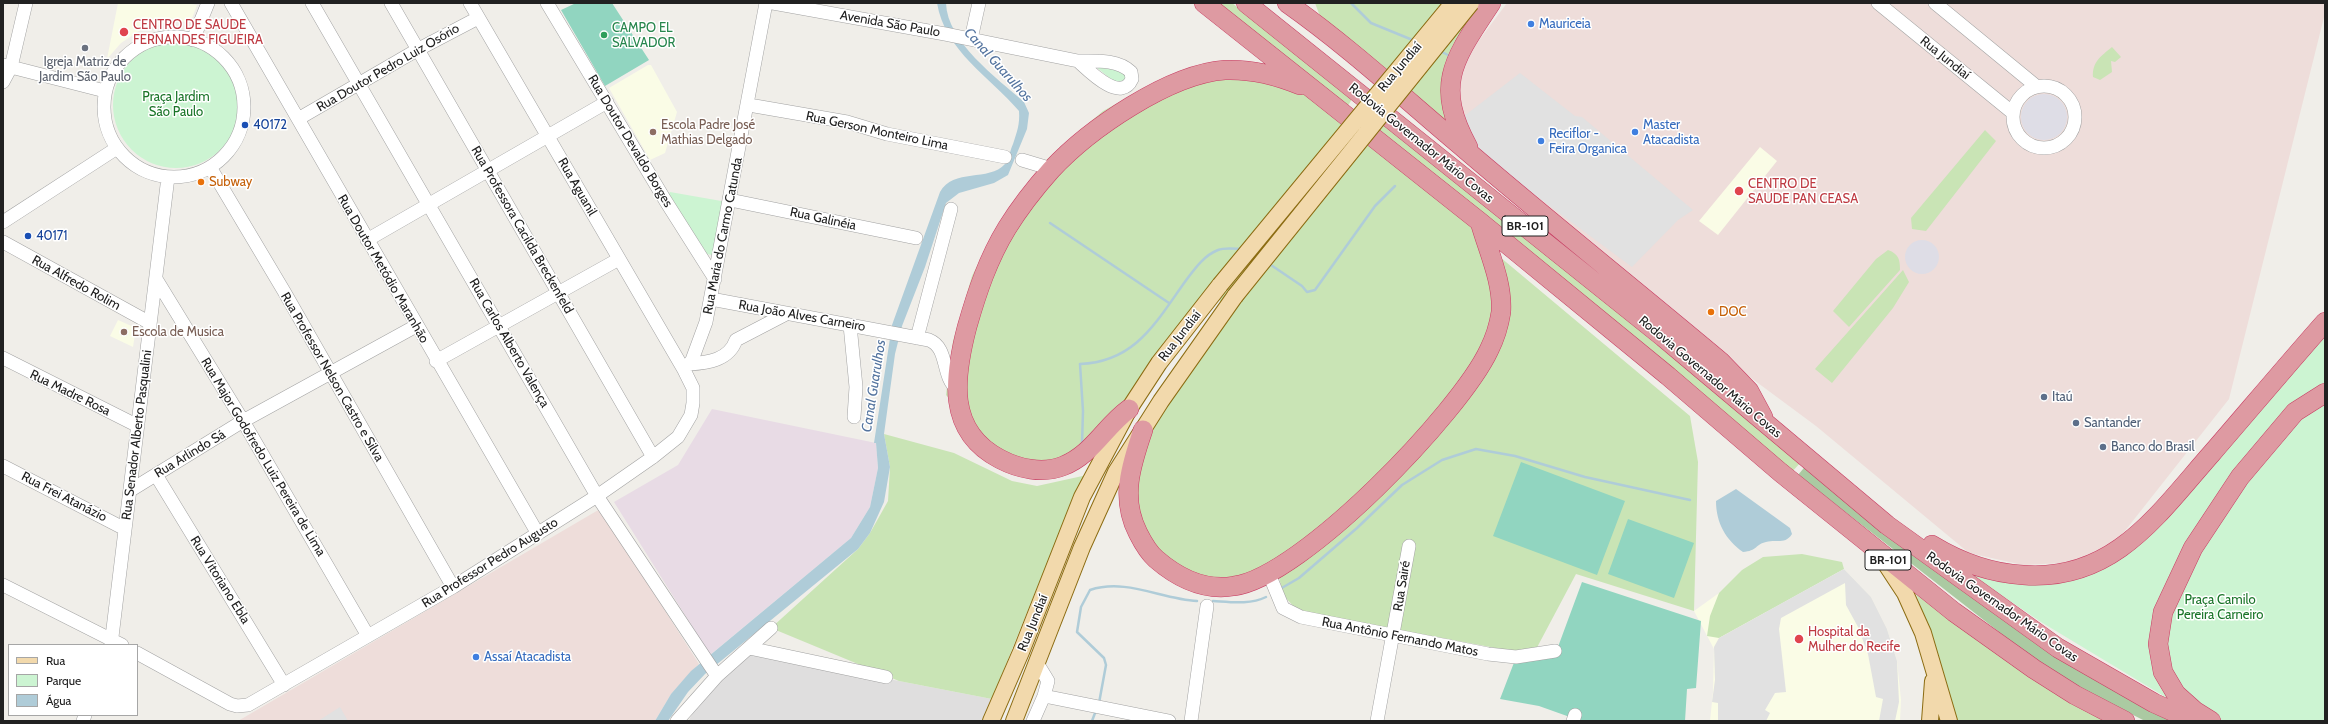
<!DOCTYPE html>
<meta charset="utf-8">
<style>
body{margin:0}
#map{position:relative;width:2328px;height:724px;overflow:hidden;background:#f0eee9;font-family:Cabin,sans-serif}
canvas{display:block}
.frame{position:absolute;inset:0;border:4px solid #212121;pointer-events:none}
.legend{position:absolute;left:8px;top:644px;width:130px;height:72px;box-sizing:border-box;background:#fff;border:1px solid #a6a6a6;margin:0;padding:5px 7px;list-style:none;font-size:12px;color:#212121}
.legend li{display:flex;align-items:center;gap:8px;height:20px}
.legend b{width:20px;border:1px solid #a6a6a6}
</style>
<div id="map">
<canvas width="2328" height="724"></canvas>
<div class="frame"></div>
<ul class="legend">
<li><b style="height:5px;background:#f2d9ac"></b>Rua</li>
<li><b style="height:11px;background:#ccf4d2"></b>Parque</li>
<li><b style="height:11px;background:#afccd8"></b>Água</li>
</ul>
</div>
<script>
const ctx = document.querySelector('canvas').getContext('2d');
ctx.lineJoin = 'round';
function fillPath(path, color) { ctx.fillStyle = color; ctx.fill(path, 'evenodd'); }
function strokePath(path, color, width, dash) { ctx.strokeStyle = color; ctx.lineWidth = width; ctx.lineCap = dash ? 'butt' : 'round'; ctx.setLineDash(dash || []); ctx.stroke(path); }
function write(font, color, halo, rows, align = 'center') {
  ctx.font = font + ' Cabin,sans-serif'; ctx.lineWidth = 3; ctx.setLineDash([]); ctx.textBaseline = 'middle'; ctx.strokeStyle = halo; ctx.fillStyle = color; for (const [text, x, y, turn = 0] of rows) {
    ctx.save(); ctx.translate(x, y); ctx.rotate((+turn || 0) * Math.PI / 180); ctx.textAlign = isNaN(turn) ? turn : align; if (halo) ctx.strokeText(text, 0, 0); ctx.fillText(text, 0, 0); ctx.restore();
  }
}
const residential = new Path2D(`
 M749,652L992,699L982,721L689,720L695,709Z`);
const commercial = new Path2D(`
 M1507,3H2325V13L2229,399L2117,541L2080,562L2023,565L1969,553L1816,426L1654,306L1480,162L1459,120L1456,71Z
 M600,509L699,664L671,694L655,721H238Z`);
const industrial = new Path2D(`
 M712,409L876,443L878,468L870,507L851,538L710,655L614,502L678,465Z`);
const education = new Path2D(`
 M118,3H185L197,5L191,21L164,23L139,31L121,43L107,59Z
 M648,65H651L677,112L665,153L650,160L609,88Z
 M1760,147L1777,161L1718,235L1699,221Z
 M118,320L136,328L133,347L110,336Z
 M1844,569L1871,597L1887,629L1897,661L1901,700L1900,721H1710L1713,692L1714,649L1694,611L1719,593L1767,612Z`);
const grass = new Path2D(`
 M1212,3H1232L1352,99L1346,109Z
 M1315,3H1494L1452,63L1457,144L1321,19Z
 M2112,47L2121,57L2115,62L2111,61L2112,72L2100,80L2093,77C2092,62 2101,56 2112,47Z
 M1222,63H1261L1289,70L1480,222L1500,300L1464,388L1296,556L1207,591L1174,573L1132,521L1134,456L1223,310L1217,293L1113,436L1079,469L1058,465L1028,466L993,447L946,395L953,341L972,276L994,232L1045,161L1103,111L1164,78L1195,67Z
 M1383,121C1524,232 1660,351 1802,461L1790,474L1373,133Z
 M1985,130L1996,141L1926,231L1912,229L1911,218Z
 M1888,250C1899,254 1900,260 1900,270L1849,327L1833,311L1876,259Z
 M1494,252L1690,416L1698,462L1694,611L1576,574L1533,655L1298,611L1283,595L1279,577L1387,484L1495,353Z
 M1903,270L1909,282L1893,308L1832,383L1815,369Z
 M884,434L954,453L1012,481L1037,486L1087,475L1036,590L992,699L899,681L771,628L858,549L870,533L888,501L890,467Z
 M1802,554L1842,562L1844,569L1719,638L1707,636L1710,616L1719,593L1742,570L1763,557Z
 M1915,591L2129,721H1935L1934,643Z`);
const forest = new Path2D(`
 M1808,463L1912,545L2190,721H2145L2082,689L2026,653L1798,475Z`);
const park = new Path2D(`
 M113 105a63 63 0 1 1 126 0a63 63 0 1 1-126 0Z
 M1096,67L1123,71L1128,78L1117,84Z
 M670,192L727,202L712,255L707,254L669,194Z
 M2325,328V721H2218L2197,716L2041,622L1957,565L2094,569Z`);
const pitch = new Path2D(`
 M576,3H612L649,60L605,86L561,10Z
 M1521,462L1625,501L1597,575L1493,536Z
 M1628,519L1694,543L1674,598L1608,574Z
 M1582,582L1701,621L1696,688L1687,689L1685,721H1581L1539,706L1500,699L1515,660L1555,655Z`);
const parking = new Path2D(`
 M1520,73L1575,116L1582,117L1693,210L1678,220L1632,267L1474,150L1459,120Z
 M1844,569L1871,597L1887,629L1897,661L1899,702L1895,721H1879L1883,699L1876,697L1868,654L1858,627L1846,605L1845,583L1781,618L1779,629L1786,692L1775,693L1765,710L1770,713L1766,721H1718V703L1712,702L1715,680L1714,647L1719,638Z
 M340,707L348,721H318Z`);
const plaza = new Path2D(`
 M2021 117a23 23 0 1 1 46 0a23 23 0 1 1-46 0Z
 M1905 257a17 17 0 1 1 34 0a17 17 0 1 1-34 0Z`);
const water = new Path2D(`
 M937,3H946C947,42 997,78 1024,102L1029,113L1027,129L1008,175L994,183L959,193L946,203L925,267L902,326L895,354L884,434L890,467L884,502L870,533L858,549L705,674L688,692L668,721H655L671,694L691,671L851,538L870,507L878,468L876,443H874L892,325L940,192C953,168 989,182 1005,164C1009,160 1010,150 1013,144C1017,132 1020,124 1019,111C990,77 945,51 937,3Z
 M1736,489L1790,528L1792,534C1785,545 1777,539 1766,542C1756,544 1757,551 1743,552C1726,540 1716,523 1716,501Z`);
const stream = new Path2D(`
 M1351,3L1371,23L1415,41
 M1440,51L1448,55
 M1050,223L1169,303
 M1268,263L1302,286L1307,292L1315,290L1375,206L1395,186
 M1082,444L1083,411L1080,364C1137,362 1157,320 1187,279C1196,267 1205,255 1218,250C1225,247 1236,249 1243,249
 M1280,589L1299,578L1357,528L1402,485L1442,460L1476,449L1515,456L1585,477L1690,500
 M1213,601C1230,602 1250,605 1266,597
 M1099,703L1106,665L1104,658L1077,632L1081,607L1090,590C1126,578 1161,599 1197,601
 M1092,721L1095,713`);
const minor = new Path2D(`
 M231,3L538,534
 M312,3L597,496L717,676
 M391,3L653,457
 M547,3L665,200L715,279
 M773,3L945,34L1078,61C1095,61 1118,59 1131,72L1132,79C1121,104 1089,71 1078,61
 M1878,3L2013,113
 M1935,3L2036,86
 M104 107a70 70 0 1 1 140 0a70 70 0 1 1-140 0Z
 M971,39L979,3
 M193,40L208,3
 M3,65L105,91
 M3,82L11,67L26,3
 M2013 117a31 31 0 1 1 62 0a31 31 0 1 1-62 0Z
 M749,105L847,122L887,134L1005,157
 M298,119L417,50L478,18
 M1022,160L1052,169
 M210,167L285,293L453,587
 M730,200L916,238
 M3,222L117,148
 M367,240L607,102
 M3,242L150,323
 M156,279L243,421L368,636
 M711,299L929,340C949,348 941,376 957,389
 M850,325L856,387L854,417
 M917,338L951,209
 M3,358L138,426
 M436,361L619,259
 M689,364C708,363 729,360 736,340L786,314
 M684,370L692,360L706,322L766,3
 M3,466L125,529
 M156,475L284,685
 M131,490L243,421L416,326
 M1269,574L1283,608L1301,617L1488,654L1516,657L1555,651
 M3,585L122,645
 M111,645L168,177
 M749,648L886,677
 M137,653L230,704L237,706L248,705L453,587L597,496L653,457L678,437L691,415L693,403V388L684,370L470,3
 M1037,663L1048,681L1044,696L1169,721
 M83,721L85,715
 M677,721L717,676L771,628
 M1033,721L1044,696
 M1191,721L1207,606
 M1377,721L1409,546
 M1573,721L1575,715`);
const major = new Path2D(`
 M1882,558L1905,593L1923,633L1949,721
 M991,721L1021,652L1082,497L1129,409L1159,363L1220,285
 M1014,721L1082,547L1116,472L1161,401L1235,296
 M1930,721L1933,681`);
const highway = new Path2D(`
 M1204,3L1480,222L1668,376L1780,472L1954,612L2034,669L2075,695L2125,721
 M1246,3L1663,337L1887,525L2058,648L2154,703L2194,721
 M1287,3C1348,46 1403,97 1460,145C1546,219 1634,289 1721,362L1749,391L1763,417
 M1468,147C1433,83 1455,58 1491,3
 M1129,409C1105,426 1092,455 1063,466C1043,474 1019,469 1000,459C946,431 954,377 967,327C977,292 988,259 1007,228C1020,207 1035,188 1051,170C1089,129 1169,74 1225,70C1251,69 1276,75 1300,85
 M1143,430C1131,465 1120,498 1138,533C1143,543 1148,552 1156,559C1178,578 1205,591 1234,586C1302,577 1460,412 1489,350C1495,338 1499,325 1501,312C1503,282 1488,251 1480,222
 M1932,545C1960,562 1990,573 2023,575C2114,582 2158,514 2212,453C2250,409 2287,365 2325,322
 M2211,721L2195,711L2176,694L2163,672L2158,644L2163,612L2193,548L2240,477L2295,412L2325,393`);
const majorBridge = new Path2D(`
 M1220,285L1453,3
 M1235,296L1471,3`);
const markers = [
 [1531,24,4,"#3f7fe0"],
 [124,32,5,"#e0444e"],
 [604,35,4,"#2e9e5b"],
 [85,48,4,"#6b7280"],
 [245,125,4,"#1a4fb4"],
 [653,132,4,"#8d6e63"],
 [1635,132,4,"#3f7fe0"],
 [1541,141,4,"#3f7fe0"],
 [201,182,4,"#e8710a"],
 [1739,191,5,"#e0444e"],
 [28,236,4,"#1a4fb4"],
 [1711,312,4,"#e8710a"],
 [124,332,4,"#8d6e63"],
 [2044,397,4,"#5c6f8a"],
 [2076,423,4,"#5c6f8a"],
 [2103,447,4,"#5c6f8a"],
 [1799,639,5,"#e0444e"],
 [476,657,4,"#3f7fe0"]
];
const shields = [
 [1525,226,46],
 [1888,560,46]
];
const shieldNames = [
 ["BR-101",1525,226],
 ["BR-101",1888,560]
];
const streetNames = [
 ["Avenida São Paulo",890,24,10],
 ["Rua Jundiaí",1945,58,39],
 ["Rua Jundiaí",1400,67,-50],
 ["Rua Doutor Pedro Luiz Osório",388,68,-30],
 ["Rua Gerson Monteiro Lima",877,131,12],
 ["Rua Doutor Devaldo Borges",630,141,59],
 ["Rodovia Governador Mário Covas",1421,143,39],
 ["Rua Aguanil",577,187,60],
 ["Rua Galinéia",823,219,12],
 ["Rua Professora Cacilda Breckenfeld",522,230,60],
 ["Rua Maria do Carmo Catunda",723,236,-79],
 ["Rua Doutor Metódio Maranhão",383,269,60],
 ["Rua Alfredo Rolim",76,283,29],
 ["Rua João Alves Carneiro",802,316,10],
 ["Rua Jundiaí",1180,336,-52],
 ["Rua Carlos Alberto Valença",509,343,60],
 ["Rua Professor Nelson Castro e Silva",332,377,60],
 ["Rodovia Governador Mário Covas",1710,377,40],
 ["Rua Madre Rosa",70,393,26],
 ["Rua Senador Alberto Pasqualini",137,435,-83],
 ["Rua Arlindo Sá",190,454,-31],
 ["Rua Major Godofredo Luiz Pereira de Lima",263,457,59],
 ["Rua Frei Atanázio",64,497,27],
 ["Rua Professor Pedro Augusto",490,563,-32],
 ["Rua Vitoriano Ebla",220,580,58],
 ["Rua Sairé",1402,586,-81],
 ["Rodovia Governador Mário Covas",2002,607,35],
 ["Rua Jundiaí",1033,623,-68],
 ["Rua Antônio Fernando Matos",1400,637,11]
];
const shopNames = [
 ["Mauriceia",1539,24],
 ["Master",1643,125],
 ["Atacadista",1643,140],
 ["Reciflor -",1549,134],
 ["Feira Organica",1549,149],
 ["Assaí Atacadista",484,657]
];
const healthNames = [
 ["CENTRO DE SAUDE",133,25],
 ["FERNANDES FIGUEIRA",133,40],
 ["CENTRO DE",1748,184],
 ["SAUDE PAN CEASA",1748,199],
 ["Hospital da",1808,632],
 ["Mulher do Recife",1808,647]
];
const leisureNames = [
 ["CAMPO EL",612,28],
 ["SALVADOR",612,43]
];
const worshipNames = [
 ["Igreja Matriz de",85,62],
 ["Jardim São Paulo",85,77]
];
const parkNames = [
 ["Praça Jardim",176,97],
 ["São Paulo",176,112],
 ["Praça Camilo",2220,600],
 ["Pereira Carneiro",2220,615]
];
const transitNames = [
 ["40172",253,125],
 ["40171",36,236]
];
const educationNames = [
 ["Escola Padre José",661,125],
 ["Mathias Delgado",661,140],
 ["Escola de Musica",132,332]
];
const foodNames = [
 ["Subway",209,182],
 ["DOC",1719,312]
];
const serviceNames = [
 ["Itaú",2052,397],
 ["Santander",2084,423],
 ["Banco do Brasil",2111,447]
];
const waterNames = [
 ["Canal Guarulhos",998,65,48],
 ["Canal Guarulhos",874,386,-81]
];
fillPath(residential, '#dfdede');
fillPath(commercial, '#eeddda');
fillPath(industrial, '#e8dbe5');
fillPath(education, '#fafce6');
fillPath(grass, '#c9e4b5');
fillPath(forest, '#abcaa2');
fillPath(park, '#ccf4d2');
fillPath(pitch, '#91d5c0');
fillPath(parking, '#e1e1e1');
fillPath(plaza, '#dedde6');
fillPath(water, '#afccd8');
strokePath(stream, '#afccd8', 2.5);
strokePath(minor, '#a2a2a2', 14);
strokePath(major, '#8c6c12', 18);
strokePath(highway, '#c73d62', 20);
strokePath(minor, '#fff', 13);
strokePath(major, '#f2d9ac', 16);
strokePath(highway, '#de9aa2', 19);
strokePath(majorBridge, '#8c6c12', 18, []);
strokePath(majorBridge, '#f2d9ac', 16);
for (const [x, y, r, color] of markers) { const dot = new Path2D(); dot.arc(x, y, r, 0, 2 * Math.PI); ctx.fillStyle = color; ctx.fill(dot); strokePath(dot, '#fff', 1.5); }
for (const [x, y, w] of shields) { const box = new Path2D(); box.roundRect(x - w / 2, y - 10, w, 20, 3); ctx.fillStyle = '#fff'; ctx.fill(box); strokePath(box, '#212121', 1); }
write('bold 12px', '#212121', null, shieldNames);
write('13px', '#212121', '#fff', streetNames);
write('13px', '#366cbe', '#fff', shopNames, 'left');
write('13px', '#be3a42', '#fff', healthNames, 'left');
write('13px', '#27864d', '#fff', leisureNames, 'left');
write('13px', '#5b616d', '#fff', worshipNames);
write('13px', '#197428', '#fff', parkNames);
write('13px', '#164399', '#fff', transitNames, 'left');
write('13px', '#785e54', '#fff', educationNames, 'left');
write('13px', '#c56008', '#fff', foodNames, 'left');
write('13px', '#4e5e75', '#fff', serviceNames, 'left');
write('italic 14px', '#54749f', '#fff', waterNames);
</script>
